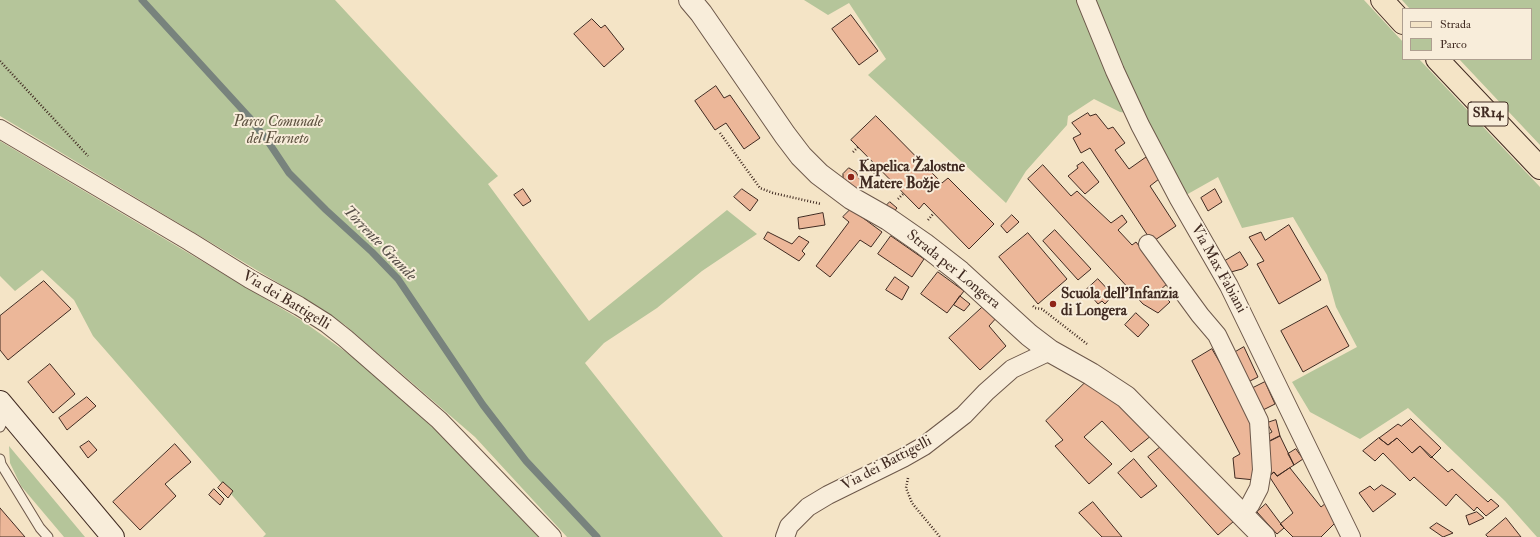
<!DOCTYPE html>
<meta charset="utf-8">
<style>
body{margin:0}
#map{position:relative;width:1540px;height:537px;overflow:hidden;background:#f4e4c6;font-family:"IM FELL Double Pica",serif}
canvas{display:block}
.legend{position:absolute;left:1402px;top:8px;width:130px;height:52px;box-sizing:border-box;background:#f8edda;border:1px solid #ae9f90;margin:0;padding:5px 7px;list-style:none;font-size:12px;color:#402a21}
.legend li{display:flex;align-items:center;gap:8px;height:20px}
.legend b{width:20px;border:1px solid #ae9f90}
</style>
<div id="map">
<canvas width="1540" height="537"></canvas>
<ul class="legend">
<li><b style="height:5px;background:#f4e4c6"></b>Strada</li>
<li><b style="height:11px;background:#b5c59a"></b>Parco</li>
</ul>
</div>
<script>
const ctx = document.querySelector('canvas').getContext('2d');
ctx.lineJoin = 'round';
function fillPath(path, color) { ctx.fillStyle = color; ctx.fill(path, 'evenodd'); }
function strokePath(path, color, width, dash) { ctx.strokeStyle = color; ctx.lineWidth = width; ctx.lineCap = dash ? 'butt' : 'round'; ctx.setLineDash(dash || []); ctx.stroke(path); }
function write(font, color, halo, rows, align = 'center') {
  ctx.font = font + ' "IM FELL Double Pica",serif'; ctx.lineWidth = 4; ctx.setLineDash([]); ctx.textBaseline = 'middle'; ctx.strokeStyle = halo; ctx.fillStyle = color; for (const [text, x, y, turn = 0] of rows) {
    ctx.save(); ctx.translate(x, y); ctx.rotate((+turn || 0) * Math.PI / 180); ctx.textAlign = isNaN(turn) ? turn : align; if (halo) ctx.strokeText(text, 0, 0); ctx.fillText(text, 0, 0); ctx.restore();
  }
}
const green = new Path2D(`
 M0,0H335L498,176L488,184L589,321L727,210L757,234L702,271L657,308L604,343L585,363L723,537H567L475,437L345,325L290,290L0,116Z
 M804,0H1364L1403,42V59H1419L1540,187V537H1537L1505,501L1408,408L1360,439L1310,412L1292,382L1357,347L1336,307L1327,275L1293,217L1242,228L1218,177L1186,195L1144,115L1120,112L1094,99L1068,116L1067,125L1026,171L1006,203L868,75L886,59L849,3L828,15Z
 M1402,0H1540V145L1459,59H1531V9H1410Z
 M0,141L301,320L360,362L451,444L540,537H263L266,534L93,336L74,300L42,270L15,291L0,276Z
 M9,446L85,537H64L21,486L10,463Z`);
const stream = new Path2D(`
 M142,0L249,117L269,143L289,173L326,210L372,252L398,279L483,405L526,461L597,537`);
const building = new Path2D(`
 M851,15L878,51L859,65L832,29Z
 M592,19L601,28L605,25L624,49L604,67L574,34Z
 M716,86L724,98L730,95L760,138L744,149L726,123L715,130L695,101Z
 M1088,113L1090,116L1096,114L1108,129L1113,127L1125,143L1115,150L1129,169L1146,157L1159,179L1150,186L1176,226L1152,242L1090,148L1081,153L1073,138L1081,134L1072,123Z
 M876,116L942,183L948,178L994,224L969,249L924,203L919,209L851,140Z
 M1083,162L1099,182L1085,194L1068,176L1078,168L1077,166Z
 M1043,165L1071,196L1077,191L1111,223L1122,215L1127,222L1118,230L1132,245L1136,242L1168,283L1159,291L1170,302L1158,313L1143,304L1028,179Z
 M849,168L856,172L862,184L853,191L843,180V174Z
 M523,189L531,201L523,206L514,195Z
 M742,189L758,200L750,211L734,197Z
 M1215,189L1222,202L1208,211L1201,198Z
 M890,202L897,208L892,214L885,207Z
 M851,209L882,232L871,247L860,240L830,277L816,266L849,222L843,217Z
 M823,213L825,225L799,229L798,218Z
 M1012,215L1019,222L1007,233L1001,226Z
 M1289,225L1321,280L1279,304L1257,264L1264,261L1249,237L1261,232L1265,240Z
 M1055,230L1091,269L1078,280L1043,241Z
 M768,232L792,244L799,236L809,242L802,251L805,254L799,261L764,239Z
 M1028,233L1067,279L1038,304L999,257Z
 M891,236L924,259L912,277L878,254Z
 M1240,252L1248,265L1242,269L1231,272L1225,261Z
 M938,272L964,291L947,313L921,294Z
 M895,277L909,287L902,300L886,290Z
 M1098,279L1113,295L1105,304L1102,301L1098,304L1086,290Z
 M44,281L71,309L8,360L0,350V316Z
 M960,296L970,304L964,311L954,305Z
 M986,304L998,316L989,326L1006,346L980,370L949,338Z
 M1327,306L1349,346L1303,372L1281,331Z
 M1136,313L1149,325L1138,337L1125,325Z
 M1244,347L1258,377L1246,383L1232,354Z
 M1212,349L1229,378L1253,424L1255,480L1235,478L1233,458L1240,454L1192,361Z
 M50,364L75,394L53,413L28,382Z
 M1087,381L1129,409L1152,435L1131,452L1102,421L1084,437L1112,464L1089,484L1055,446L1063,440L1046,421Z
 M1265,382L1275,404L1261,411L1251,389Z
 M87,397L96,406L67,430L59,418Z
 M1411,419L1441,448L1431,458L1420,446L1412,453L1397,438L1388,445L1379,438L1398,424L1401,426Z
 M1276,420L1280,436L1266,443L1265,436L1272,432L1267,423Z
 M1280,436L1294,465L1277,476L1274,472L1269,476L1266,443Z
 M1379,438L1388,445L1397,438L1412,453L1420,446L1448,472L1452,469L1488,502L1491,499L1499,506L1486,516L1477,507L1474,511L1456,494L1446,506L1414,477L1410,481L1383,453L1375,461L1363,451Z
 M89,441L97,450L88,458L80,447Z
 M175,444L191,462L165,484L176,496L140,530L113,502Z
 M1163,445L1234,521L1218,535L1148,457Z
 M1296,449L1303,459L1294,465L1288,454Z
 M1134,459L1157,486L1141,498L1118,473Z
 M1290,468L1321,507L1326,503L1335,523L1321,537H1293L1280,524L1293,513L1269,476L1274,472L1277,476Z
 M223,482L233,491L228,498L218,488Z
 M1382,485L1396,494L1373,512L1359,493L1370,486L1374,490Z
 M214,489L224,499L220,505L209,495Z
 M1093,502L1122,537H1102L1079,513Z
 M1266,504L1284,528L1277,534L1257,512Z
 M0,508L25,537H0Z
 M1477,512L1484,518L1469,525L1466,516Z
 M1506,518L1521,537H1488L1486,535Z
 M1437,523L1453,533L1443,537L1430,528Z`);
const path = new Path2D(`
 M0,61L88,156
 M720,133L760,188L773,193L821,204
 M853,152L858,147
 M874,174L879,169
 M898,199L904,193
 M928,220L934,213
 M1033,306L1035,308L1042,309L1087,344
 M908,478L906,488L912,503L940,537`);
const service = new Path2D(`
 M0,427L2,423L11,415
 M0,459L1,464L40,528L48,537`);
const minor = new Path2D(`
 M1086,0L1115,71L1140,125L1179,199L1229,286L1351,537
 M0,129L189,241L250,279L299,306L326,323L345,338L439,420L552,537
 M1148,244L1200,315L1217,335L1259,421L1262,470L1259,488L1250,505L1242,515
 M785,537L789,526L808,507L828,495L903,458L924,446L964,415L986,392L1012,369L1050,351`);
const tertiary = new Path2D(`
 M690,0L701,13L785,135L801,156L819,174L851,198L888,219L924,244L960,272L1029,335L1050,351L1091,374L1126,397L1264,537`);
const secondary = new Path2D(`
 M0,402L113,537`);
const primary = new Path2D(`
 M1382,0L1403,23
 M1437,59L1540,168`);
const markers = [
 [851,177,4,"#8f2418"],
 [1053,304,4,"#8f2418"]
];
const shields = [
 [1488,114,40]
];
const shieldNames = [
 ["SR14",1488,114]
];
const parkNames = [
 ["Parco Comunale",278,123],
 ["del Farneto",278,140]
];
const poiNames = [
 ["Kapelica Žalostne",859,168],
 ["Matere Božje",859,185],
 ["Scuola dell'Infanzia",1061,295],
 ["di Longera",1061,312]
];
const streetNames = [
 ["Via Max Fabiani",1218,269,61],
 ["Strada per Longera",953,270,39],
 ["Via dei Battigelli",286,301,31],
 ["Via dei Battigelli",887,464,-28]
];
const waterNames = [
 ["Torrente Grande",379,244,46]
];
fillPath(green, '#b5c59a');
strokePath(stream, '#78837d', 7);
fillPath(building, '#ecb799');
strokePath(building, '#402a21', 1);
strokePath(service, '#6d584a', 11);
strokePath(minor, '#6d584a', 20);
strokePath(tertiary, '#6d584a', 24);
strokePath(secondary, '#402a21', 24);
strokePath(primary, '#402a21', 24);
strokePath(path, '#402a21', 2.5, [1, 2]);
strokePath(service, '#f8edda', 9);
strokePath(minor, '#f8edda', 18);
strokePath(tertiary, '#f8edda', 22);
strokePath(secondary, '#f8edda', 22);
strokePath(primary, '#f4e4c6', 22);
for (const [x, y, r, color] of markers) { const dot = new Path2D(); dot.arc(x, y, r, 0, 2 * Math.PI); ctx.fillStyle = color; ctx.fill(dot); strokePath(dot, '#f8edda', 1.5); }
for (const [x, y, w] of shields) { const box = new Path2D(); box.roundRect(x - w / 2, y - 12, w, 24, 3); ctx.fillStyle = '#f8edda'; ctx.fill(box); strokePath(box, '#402a21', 1); }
write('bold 14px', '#402a21', null, shieldNames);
write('italic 15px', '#5d513f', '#f8edda', parkNames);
write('bold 15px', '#402a21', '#f8edda', poiNames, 'left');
write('15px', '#402a21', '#f8edda', streetNames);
write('italic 16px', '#574f48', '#f8edda', waterNames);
</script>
